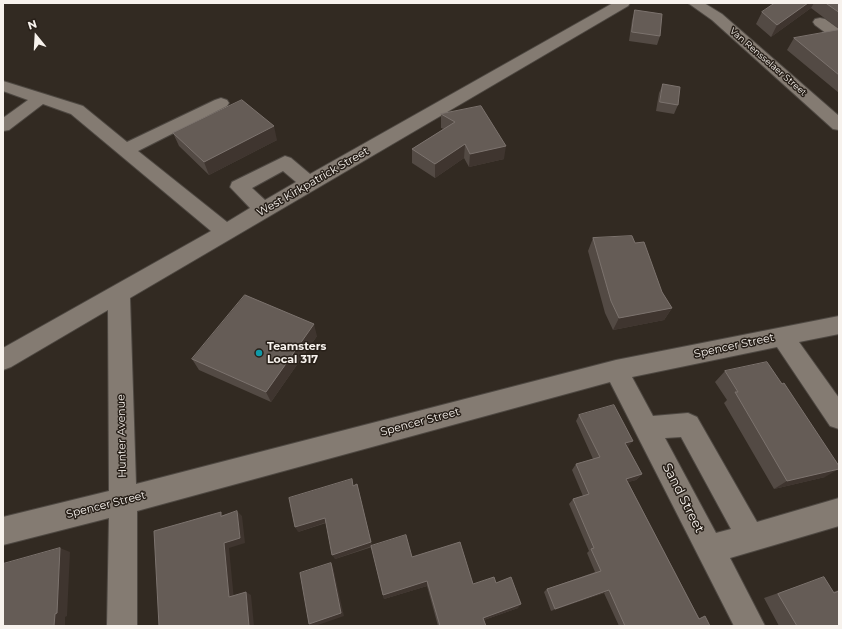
<!DOCTYPE html>
<style>
body{margin:0}
#map{position:relative;width:842px;height:629px;overflow:hidden;background:#322a22;font-family:Montserrat,sans-serif}
canvas{display:block}
.frame{position:absolute;inset:0;border:4px solid #f7f2ed;pointer-events:none}
.north{position:absolute;left:16px;top:16px;width:40px;height:40px;-webkit-text-stroke:3px #282019;paint-order:stroke;rotate:342deg;font-size:11px;font-weight:700;line-height:16px;text-align:center;color:#f7f2ed}
.north::after{content:'';display:block;margin:auto;width:14px;height:18px;background:#f7f2ed;clip-path:polygon(50% 0,100% 100%,50% 72%,0 100%)}
</style>
<div id="map">
<canvas width="842" height="629"></canvas>
<div class="frame"></div>
<div class="north">N</div>
</div>
<script>
const ctx = document.querySelector('canvas').getContext('2d');
ctx.lineJoin = 'round';
function strokePath(path, color, width, dash) { ctx.strokeStyle = color; ctx.lineWidth = width; ctx.lineCap = dash ? 'butt' : 'round'; ctx.setLineDash(dash || []); ctx.stroke(path); }
function fillPath(path, color) { ctx.fillStyle = color; ctx.fill(path, 'evenodd'); }
function write(font, color, halo, rows, align = 'center') {
  ctx.font = font + ' Montserrat,sans-serif'; ctx.lineWidth = 3; ctx.setLineDash([]); ctx.textBaseline = 'middle'; ctx.strokeStyle = halo; ctx.fillStyle = color; for (const [text, x, y, turn = 0] of rows) {
    ctx.save(); ctx.translate(x, y); ctx.rotate((+turn || 0) * Math.PI / 180); ctx.textAlign = isNaN(turn) ? turn : align; if (halo) ctx.strokeText(text, 0, 0); ctx.fillText(text, 0, 0); ctx.restore();
  }
}
const minor = new Path2D(`
 M613,3H630L628,6L130,298L136,484L616,360L839,316V334L799,342L839,398V429L830,426L777,347L632,377L653,416L688,413L697,417L757,522L839,498V526L730,558L765,626H734L610,382L137,511V626H107L109,518L3,545V517L109,491L108,310L11,367L3,370V348L211,231L71,114L43,104L9,130L3,131V118L28,100L3,91V81L83,106L127,142L215,100L221,98L227,100L229,103L227,106L138,151L227,222L250,208L230,187L232,182L285,156L291,158L310,174ZM283,171L296,182L265,200L252,188ZM681,437L731,529L716,533L665,438Z
 M688,3H704L722,14L839,116V130L833,129L712,20Z
 M820,18L825,19L839,29V40L834,39L815,25L813,22L815,19Z`);
const wall = new Path2D(`
 M775,3H839V29L811,8L771,37L756,24L762,12Z
 M635,10L660,36L657,45L629,41L632,20Z
 M839,30V93L787,50L794,38Z
 M663,84L678,105L674,114L656,111L659,93Z
 M481,106L504,159L469,167L464,158L435,178L412,163V149L444,129L441,128V114Z
 M173,133L277,140L209,175L179,146Z
 M593,238L635,243L662,292L672,308L664,320L613,330L605,313L588,251Z
 M317,336L271,402L199,370L192,359Z
 M725,371L825,477L774,489L724,403L727,400L715,382Z
 M579,415L628,447L642,474L636,480L628,482L699,618L710,626H619L604,593L551,611L544,592L547,589L595,572L587,553L589,551L569,504L573,499L583,496L572,470L576,464L593,459L576,421Z
 M357,484L372,546L412,557L473,584L496,583L518,608L484,620L486,626H438L427,586L384,599L372,547L335,559L326,523L298,532L353,486Z
 M824,577L833,592L839,590V626H779L764,598Z`);
const shadedWall = new Path2D(`
 M808,3H814L811,8L771,37L777,25Z
 M274,126L277,140L209,175L204,162Z
 M465,144L464,158L435,178V164Z
 M506,146L504,159L469,167L470,154Z
 M672,308L664,320L613,330L619,318Z
 M314,324L317,336L271,402L266,392Z
 M633,441L628,447L625,443Z
 M839,469L825,477L774,489L787,481Z
 M642,474L636,480L621,484L626,479Z
 M357,484L372,546L335,559L332,555Z
 M237,511L242,516L245,543L229,548L234,600L229,597L224,543Z
 M325,518L327,522L298,532L295,527Z
 M60,548L70,552L67,616L65,617V626H54Z
 M331,563L333,567L344,616L315,626H311L309,624Z
 M427,581V586L384,599L383,595Z
 M609,590L604,593L551,611L555,609Z
 M246,592L251,595L254,626H249Z
 M521,604L518,608L481,621L483,618Z`);
const building = new Path2D(`
 M775,3H808L777,25L762,12Z
 M826,3H839V12Z
 M635,10L662,14L660,36L632,32Z
 M839,30V75L794,38Z
 M663,84L680,87L678,105L660,102Z
 M242,100L274,126L204,162L173,133Z
 M481,106L506,146L470,154L465,144L435,164L412,149L455,122L441,114Z
 M632,236L635,243L644,242L662,292L672,308L619,318L611,301L593,238Z
 M245,295L314,324L266,392L192,359Z
 M767,362L782,384L784,383L839,466V469L787,481L735,392H738L725,371Z
 M614,405L633,441L625,443L642,474L626,479L699,619L705,616L710,626H625L609,590L555,609L547,589L601,571L591,549L594,548L573,499L589,494L576,464L600,457L579,415Z
 M352,479L353,486L357,484L371,542L332,555L325,518L295,527L289,498Z
 M237,511L240,538L224,543L229,597L246,592L249,626H159L154,531L221,512V516Z
 M406,535L412,557L460,542L473,584L494,577L496,583L511,577L521,604L483,618L486,626H440L427,581L383,595L371,546Z
 M60,548L57,613L55,614L54,626H3V564Z
 M331,563L341,613L309,624L300,573Z
 M824,577L834,593L839,591V626H797L778,594Z`);
const markers = [
 [259,353,4,"#0f9aa8"]
];
const farStreetnames = [
 ["Van Rensselaer Street",768,62,41]
];
const streetNames = [
 ["West Kirkpatrick Street",313,182,-30],
 ["Spencer Street",734,346,-12],
 ["Spencer Street",420,422,-15],
 ["Hunter Avenue",122,436,-91],
 ["Spencer Street",106,505,-14]
];
const poiNames = [
 ["Teamsters",267,347],
 ["Local 317",267,360]
];
const nearStreetnames = [
 ["Sand Street",683,498,63]
];
strokePath(minor, '#4e4842', 2);
fillPath(minor, '#847b72');
fillPath(wall, '#534a44');
fillPath(shadedWall, '#3f352f');
fillPath(building, '#655c56');
strokePath(building, '#7c736e', 1);
for (const [x, y, r, color] of markers) { const dot = new Path2D(); dot.arc(x, y, r, 0, 2 * Math.PI); ctx.fillStyle = color; ctx.fill(dot); strokePath(dot, '#282019', 1.5); }
write('9px', '#f7f2ed', '#282019', farStreetnames);
write('11px', '#f7f2ed', '#282019', streetNames);
write('bold 11px', '#f7f2ed', '#282019', poiNames, 'left');
write('13px', '#f7f2ed', '#282019', nearStreetnames);
</script>
